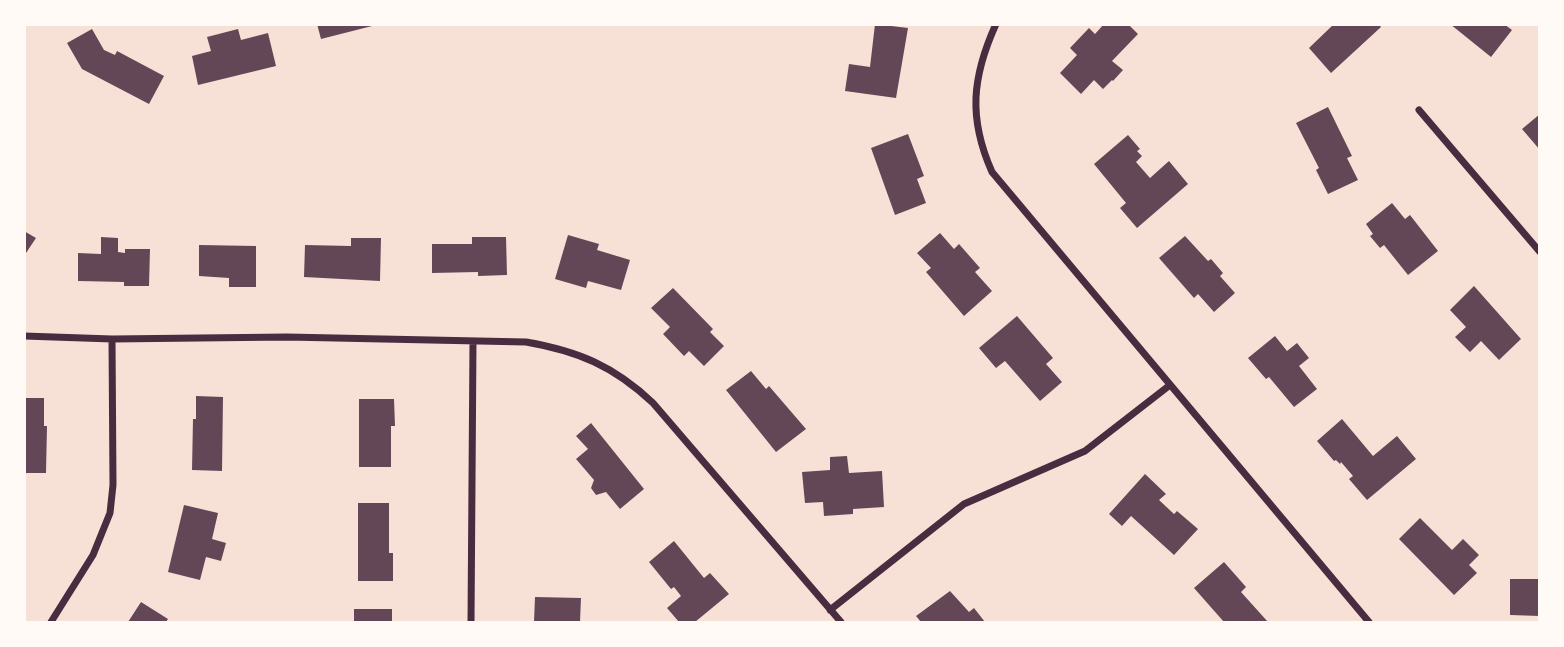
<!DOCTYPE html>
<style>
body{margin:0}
#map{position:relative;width:1564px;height:647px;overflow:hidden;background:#f7e1d7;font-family:Poppins,sans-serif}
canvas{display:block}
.frame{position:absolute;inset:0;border:26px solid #fffaf5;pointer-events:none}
</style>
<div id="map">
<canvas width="1564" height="647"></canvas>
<div class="frame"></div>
</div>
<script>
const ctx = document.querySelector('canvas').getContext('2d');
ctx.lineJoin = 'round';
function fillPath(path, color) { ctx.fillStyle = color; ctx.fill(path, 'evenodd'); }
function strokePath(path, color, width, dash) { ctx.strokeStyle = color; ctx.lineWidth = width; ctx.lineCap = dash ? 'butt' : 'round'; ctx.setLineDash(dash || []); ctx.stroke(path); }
const building = new Path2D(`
 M317,24H376V25L321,39Z
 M875,24L908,28L896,98L845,91L849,64L870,67Z
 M1104,24H1128L1138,34L1112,61L1123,70L1113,81L1112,80L1103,89L1094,80L1081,94L1060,73L1077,55L1070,48L1089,28L1095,34Z
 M1334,24H1379L1381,27L1331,73L1309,48Z
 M1450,24H1504L1512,30L1491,57Z
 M92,29L104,50L115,55L117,51L164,76L149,104L82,69L67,43Z
 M238,29L241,40L268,33L276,66L198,85L192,56L211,51L207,37Z
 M1328,107L1352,156L1347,158L1358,180L1328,194L1316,170L1319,168L1296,123Z
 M1540,114V150L1522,129Z
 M908,134L924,176L917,179L926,203L895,215L871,148Z
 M1128,135L1140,149L1137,151L1142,156L1136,162L1150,178L1169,161L1188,184L1137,228L1120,208L1126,203L1094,164Z
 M1392,203L1405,219L1410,215L1438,251L1408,275L1384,245L1380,248L1370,236L1373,234L1366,224Z
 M24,231L36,238L24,256Z
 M940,233L954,249L959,244L980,268L975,272L992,291L964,316L926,272L931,268L917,253Z
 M568,235L599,244L597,250L630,260L621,290L588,281L586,288L555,279Z
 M1185,236L1208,261L1211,259L1223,273L1220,276L1235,293L1214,312L1198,294L1194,298L1159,258Z
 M101,237L118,238V252L125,253V249H150L149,286H124V282L78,281V253L101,254Z
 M472,237H506L507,275L478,276V272L432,273V244H472Z
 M351,238H381L380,281L304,277L305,245L351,246Z
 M199,245L256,246V287H229V278L199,276Z
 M1474,286L1521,339L1499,360L1481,341L1470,352L1455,337L1466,327L1450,310Z
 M673,288L713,329L710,332L724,346L704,366L689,351L684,356L663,334L670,327L651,308Z
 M1017,316L1053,358L1046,364L1062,382L1040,401L1005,361L996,368L979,348Z
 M1275,336L1287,351L1297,343L1309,358L1299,366L1317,389L1294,407L1269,377L1266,379L1248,358Z
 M751,371L766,389L769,386L806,429L776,452L726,390Z
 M196,396L223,397L222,471L192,470L193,419H196Z
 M24,398H44V426H47L46,473H24Z
 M359,399H394L395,426H391V467H359Z
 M1342,419L1373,456L1397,436L1416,459L1367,500L1349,479L1353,476L1341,462L1340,464L1336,460L1334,461L1317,441Z
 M591,423L644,489L620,509L606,492L596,495L591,488L594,480L576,459L588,449L576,436Z
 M847,456L849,473L882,471L884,507L853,509V514L824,516L823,502L805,503L802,472L830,470V457Z
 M1145,474L1166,494L1159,500L1174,514L1177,511L1198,529L1174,555L1131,516L1122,526L1109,514Z
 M358,503H389V553H393V581H358Z
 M184,505L218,513L212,539L226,543L221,561L206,557L200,580L168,572Z
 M1420,518L1452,550L1463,539L1479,555L1469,565L1477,573L1454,595L1399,539Z
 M674,541L704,578L710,573L729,594L695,622H679L667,608L681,596L674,587L671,589L649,562Z
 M1224,562L1246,587L1241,592L1268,622H1224L1194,588Z
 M1510,579H1540V616L1510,615Z
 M950,591L969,612L974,608L985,622H921L916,616Z
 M535,597L581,598L580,622H534Z
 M141,602L168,619L166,622H128Z
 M354,609H392V622H354Z`);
const minor = new Path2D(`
 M996,24C972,77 968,118 992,172L1369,622
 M1419,110L1540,252
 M24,336L112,339L287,337L526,342C578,351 614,366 653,403L841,622
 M830,610L964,504L1085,451L1170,385
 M51,622L93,555L110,513L113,485L112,339
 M471,622L473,341`);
fillPath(building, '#644757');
strokePath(minor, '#4a2c40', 7);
</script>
